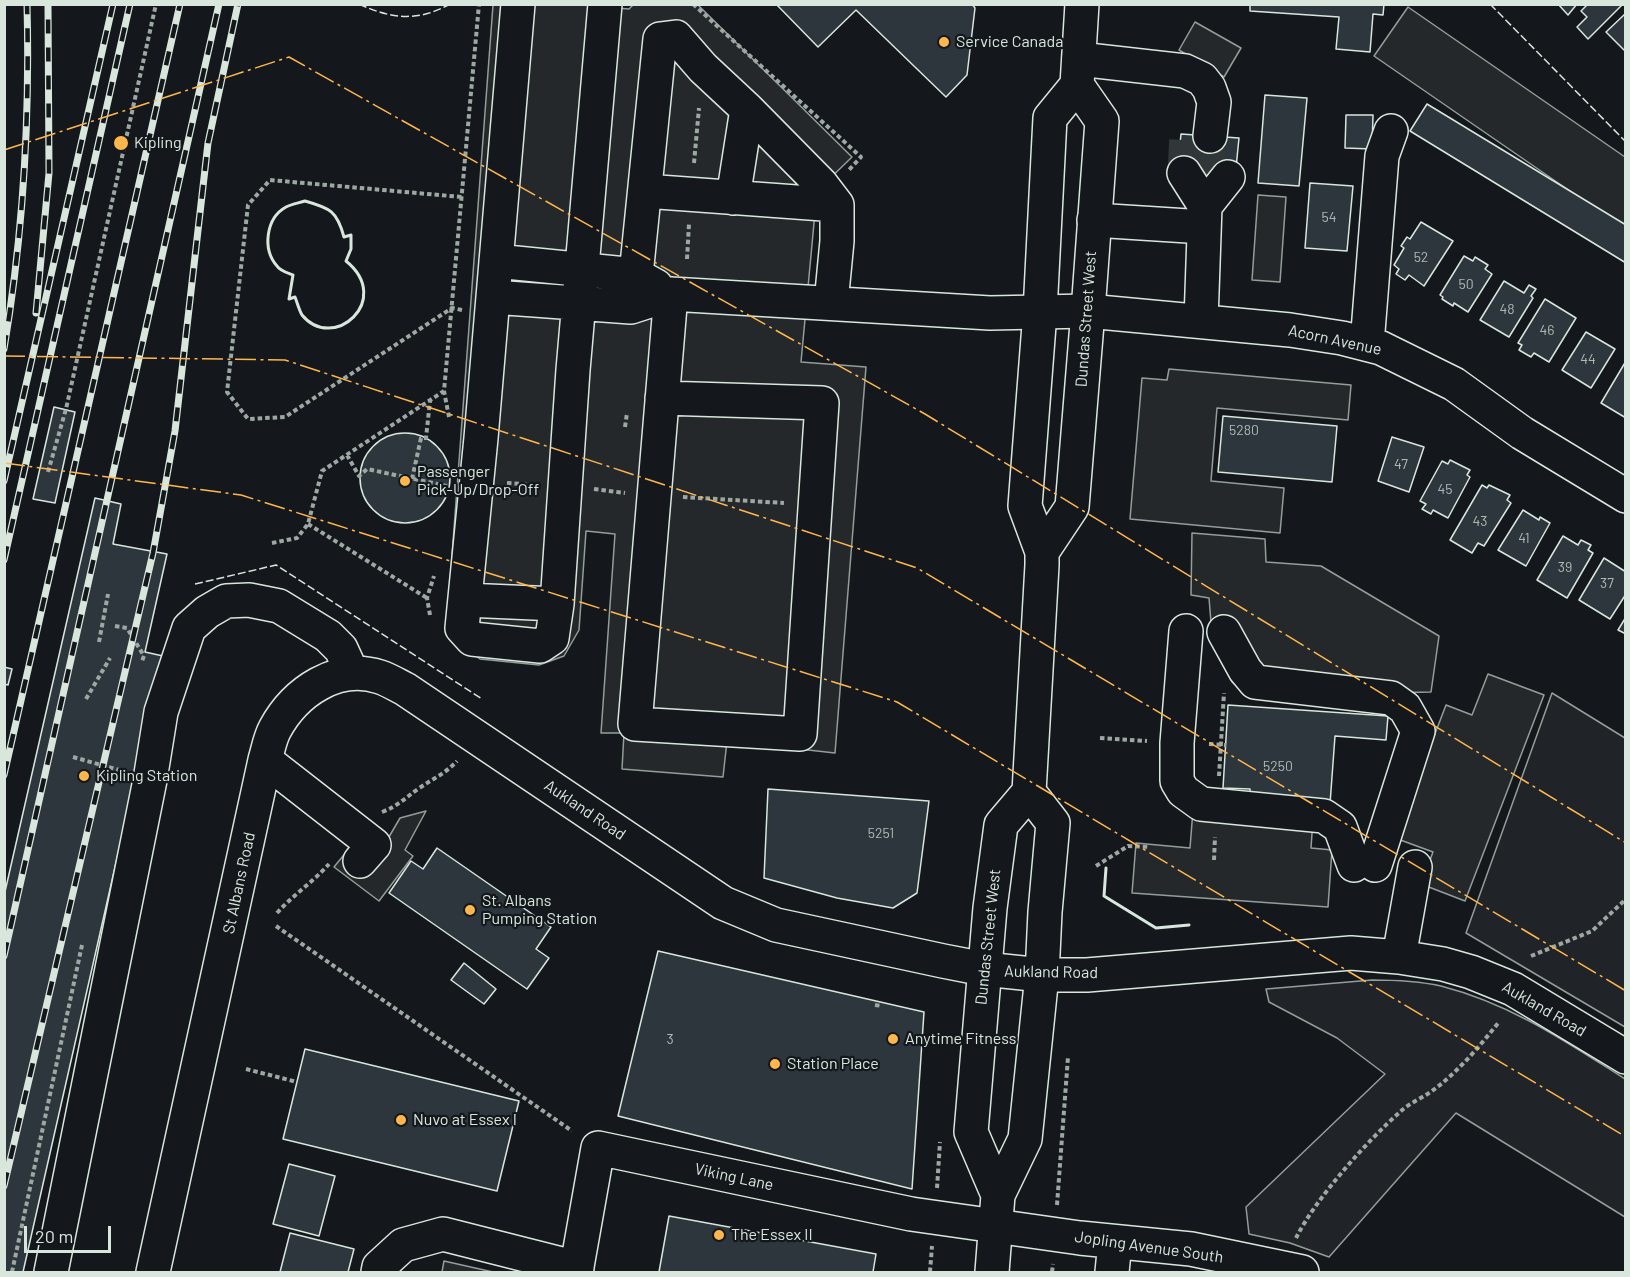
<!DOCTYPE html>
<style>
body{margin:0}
#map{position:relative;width:1630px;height:1277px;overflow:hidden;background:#14181c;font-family:Barlow,sans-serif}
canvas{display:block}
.frame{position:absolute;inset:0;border:6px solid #d8e6dc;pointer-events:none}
.scale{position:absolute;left:24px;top:1226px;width:87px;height:27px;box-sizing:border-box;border:3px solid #d8e6dc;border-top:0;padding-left:8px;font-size:18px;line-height:21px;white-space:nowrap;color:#d8e6dc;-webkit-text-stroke:4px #14181c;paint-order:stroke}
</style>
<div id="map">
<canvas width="1630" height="1277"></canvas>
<div class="frame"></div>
<div class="scale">20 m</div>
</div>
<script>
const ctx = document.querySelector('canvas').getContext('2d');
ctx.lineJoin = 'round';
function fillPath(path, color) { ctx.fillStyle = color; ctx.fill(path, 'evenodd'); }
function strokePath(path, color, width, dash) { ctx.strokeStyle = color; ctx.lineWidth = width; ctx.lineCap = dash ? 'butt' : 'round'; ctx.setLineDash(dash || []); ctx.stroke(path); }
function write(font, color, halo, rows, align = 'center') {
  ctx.font = font + ' Barlow,sans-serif'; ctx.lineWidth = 4.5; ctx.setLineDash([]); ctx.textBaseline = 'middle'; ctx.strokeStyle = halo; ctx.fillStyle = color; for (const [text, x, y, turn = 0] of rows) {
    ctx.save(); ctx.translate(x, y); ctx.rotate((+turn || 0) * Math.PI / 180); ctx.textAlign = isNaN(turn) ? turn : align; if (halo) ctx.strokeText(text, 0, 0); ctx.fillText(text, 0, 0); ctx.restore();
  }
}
const green = new Path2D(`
 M1552,693L1625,738V1027L1466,933Z
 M1372,980C1395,980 1418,981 1441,986C1511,1004 1565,1041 1625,1079V1217L1456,1113L1329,1257L1290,1243L1249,1234L1246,1207L1385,1074L1337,1038L1269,1002L1266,989Z`);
const parking = new Path2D(`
 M616,4V8L629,9L633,5H698L852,157L817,191L801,362L866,367L835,753L727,741L723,777L622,769L624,733H601L615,534L586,531L579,630L564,656L539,665L480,659L453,640L448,609L493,5Z
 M1408,7L1625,157V229L1374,56Z
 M1195,22L1241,48L1224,77L1179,50Z
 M1258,195L1286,197L1280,282L1252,280Z
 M1169,369L1351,385L1348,420L1217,408L1211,481L1284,488L1280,533L1130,519L1142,378L1167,380Z
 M1192,533L1265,539L1266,562L1321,566L1439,636L1431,692L1248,696L1232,682L1213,647L1209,598L1191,595Z
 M1488,674L1544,695L1465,901L1421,884L1433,852L1395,838L1446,705L1472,715Z
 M1193,810L1313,819L1311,848L1332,850L1328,907L1132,893L1136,843L1190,848Z
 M426,811L405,850L413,856L379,901L334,867L365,829L386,842L400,818Z
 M444,1261L493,1272H442Z`);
const building = new Path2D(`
 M776,4H972L975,8L967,75L946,97L856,10L818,47Z
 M1250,4H1384L1383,15L1373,14L1370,52L1336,49L1339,17L1250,11Z
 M1558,4H1577L1568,15Z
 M1588,4H1623L1588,39L1577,27L1587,17L1581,11Z
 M1626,13V49L1624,50L1606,32Z
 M1265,95L1307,98L1299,186L1258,183Z
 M1427,104L1626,225V263L1410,131Z
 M1346,115H1373L1372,149L1345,148Z
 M1181,134L1239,138L1235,178L1177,173Z
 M1310,183L1353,186L1347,251L1305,248Z
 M1421,222L1453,241L1424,286L1409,275L1405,280L1396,274L1399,269L1394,265L1404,248L1401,246L1407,237L1410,239Z
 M1464,256L1473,261L1475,257L1488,265L1485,269L1492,274L1468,312L1454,303L1453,306L1442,299L1443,297L1440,295Z
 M1504,281L1524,293L1529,285L1536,289L1531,296L1533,298L1509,337L1480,320Z
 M1545,299L1576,318L1549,362L1534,353L1531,357L1519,350L1522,345L1518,343Z
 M1586,332L1615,349L1591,388L1562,370Z
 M1626,361V418L1601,403Z
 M54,407L75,412L55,503L33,499Z
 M1223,416L1337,426L1332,482L1218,472Z
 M360 478a45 45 0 1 1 90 0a45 45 0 1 1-90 0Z
 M1392,437L1424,447L1409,492L1378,481Z
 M1450,460L1470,470L1467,475L1470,477L1448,518L1433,510L1431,514L1422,509L1426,504L1420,501L1442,461L1448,464Z
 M1482,485L1487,488L1489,485L1510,495L1507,500L1511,503L1484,546L1478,543L1472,553L1450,540Z
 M95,498L121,504L113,544L167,554L145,652L163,656L23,1272H4V896Z
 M1523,510L1539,520L1540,517L1550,523L1526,566L1498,550Z
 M1563,536L1578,545L1581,540L1591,545L1588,550L1593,553L1567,598L1537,580Z
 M1604,558L1626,572V594L1610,619L1579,600Z
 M1626,617V634L1618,630Z
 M4,667L12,669L8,685L4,684Z
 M1228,705L1388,716L1386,740L1335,736L1330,804L1250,799V789L1223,788Z
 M768,789L929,801L917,893L893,908L837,898L764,878Z
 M437,848L551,927L536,949L549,958L527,989L389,893L411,861L423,869Z
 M658,951L924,1012L912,1189L618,1116Z
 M464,963L496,989L484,1004L451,980Z
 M305,1049L519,1101L497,1191L283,1139Z
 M289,1164L335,1176L319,1236L273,1224Z
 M669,1216L876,1254L873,1272H659Z
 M290,1233L354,1249L348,1272H280Z`);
const minorTunnel = new Path2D(`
 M1184,173L1186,134
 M1207,175L1210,136`);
const path = new Path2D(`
 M693,4L861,157L848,171
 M694,163L699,108
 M687,259L689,224
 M462,310L452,308L285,417L248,419L227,392L248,205L270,180L462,197
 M449,417L444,391L479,4
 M625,427L627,413
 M347,455L359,476L367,469L447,486
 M48,472L66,409L156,4
 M412,479L421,438H426L430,401
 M507,483L535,485
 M594,489L625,493
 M683,497L784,503
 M308,524L427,598
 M272,543L297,538L308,524L322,471L444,391
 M430,615L427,598L434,576
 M115,626L127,628L144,656L142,661
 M99,642L108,594
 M86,699L110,658
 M1100,738L1147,741
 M1209,744L1226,745
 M73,757L119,770
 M1219,776L1224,693
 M382,812C398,806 405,798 418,789C432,779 445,774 457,761
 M1214,860L1215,837
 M1096,866L1128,846L1150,847
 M277,913C293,895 313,882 329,864
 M276,926L572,1131
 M1531,956L1592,931L1626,899
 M875,1005L882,1006
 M246,1069L297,1082
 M937,1188L940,1142
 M1057,1205L1068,1057
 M1296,1238C1316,1198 1367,1141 1401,1111C1410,1103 1422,1098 1432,1091C1458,1072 1479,1047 1499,1022
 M12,1272L82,945
 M930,1272L932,1246
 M1052,1272L1053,1264`);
const minor = new Path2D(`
 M518,4L481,438L462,628L472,639L540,646L552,638L557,604L573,370L605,4
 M1079,59L1185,71L1202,79L1209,88L1214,102L1210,136
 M1184,173L1205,206
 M645,191L837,205
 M733,198L747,109
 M1094,220L1204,227
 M496,261L636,275L656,286
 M636,275L660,39L676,37L703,68L747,109L821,184L837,205V241L831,303
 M493,297L631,307L671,294L990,313L1088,311L1290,330L1342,338L1381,348L1454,384L1522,433L1626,496
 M1201,321L1205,206L1228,177
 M1367,344L1382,156L1391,131
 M662,398L822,403L800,734L635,724L671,294
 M465,600L557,604
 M1186,631L1177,743V781L1183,791L1201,804L1324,816L1340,827L1354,865
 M1224,632L1245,670L1255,682L1391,698L1405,708L1418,731L1375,865
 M265,760L374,845L360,861
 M1399,957L1415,867
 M51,1272L150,780L161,712L189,628L207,612L226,601L249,600L279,606L328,636L341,649L352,673
 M153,1272L265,760C268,750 270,738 275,729C295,692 337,663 380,677C389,680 397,685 405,689L723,903L776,925L943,961L984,969L1042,975H1087L1351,953L1399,957L1443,964L1471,972L1513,989L1626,1057
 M378,1272L379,1267L403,1245L443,1234L577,1268
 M576,1272L598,1148L911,1214L1080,1238L1191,1249L1302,1272
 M1112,1272L1115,1242`);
const major = new Path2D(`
 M1042,552L1072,507L1088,311L1102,121L1077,85
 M998,1195L971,1132L990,908L1001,825L1029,792L1042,565V552L1025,506L1040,312L1050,118L1077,85L1082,4
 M992,1272L998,1195L1025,1139L1042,975L1045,912L1053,823L1029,792`);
const rail = new Path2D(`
 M36,313L49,173L48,4
 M4,349C23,235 30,120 27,4
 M4,481L113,4
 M4,560L130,4
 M4,775L180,4
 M4,956L219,4
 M4,1186L153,553L175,431L208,143L238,4`);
const fence = new Path2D(`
 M359,4C391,19 418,22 450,4
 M1490,4L1626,142
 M195,584L276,565L482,699`);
const wall = new Path2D(`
 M305,201C330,208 337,211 344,237L351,235V249L346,261C394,300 333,353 302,315C299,310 297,302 295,297L289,299L293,275C288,273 280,271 277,266C262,249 266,218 286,207C292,204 299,203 305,201Z
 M1106,868L1104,896L1156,928L1189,925`);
const power = new Path2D(`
 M4,150L289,57L925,414L1626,843
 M4,356L285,360L917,568L1626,991
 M4,463L241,495L897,702L1626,1137`);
const markers = [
 [944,42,6,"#ffb74d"],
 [121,143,8,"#ffb74d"],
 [405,481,6,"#ffb74d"],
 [84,776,6,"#ffb74d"],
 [470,910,6,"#ffb74d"],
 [893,1039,6,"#ffb74d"],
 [775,1064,6,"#ffb74d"],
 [401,1120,6,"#ffb74d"],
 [719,1235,6,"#ffb74d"]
];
const numberNames = [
 ["54",1329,217],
 ["52",1421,257],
 ["50",1466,284],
 ["48",1507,309],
 ["46",1547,330],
 ["44",1588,359],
 ["5280",1244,430],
 ["47",1401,464],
 ["45",1445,489],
 ["43",1480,521],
 ["41",1524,538],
 ["39",1565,567],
 ["37",1607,583],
 ["5250",1278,766],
 ["5251",881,833],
 ["3",670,1039]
];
const poiNames = [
 ["Service Canada",956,42],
 ["Kipling",134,143],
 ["Passenger",417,472],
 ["Pick-Up/Drop-Off",417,490],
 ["Kipling Station",96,776],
 ["St. Albans",482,901],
 ["Pumping Station",482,919],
 ["Anytime Fitness",905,1039],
 ["Station Place",787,1064],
 ["Nuvo at Essex I",413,1120],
 ["The Essex II",731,1235]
];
const streetNames = [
 ["Dundas Street West",1086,319,-86],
 ["Acorn Avenue",1335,340,12],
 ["Aukland Road",585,810,34],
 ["St Albans Road",239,883,-78],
 ["Dundas Street West",988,937,-84],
 ["Aukland Road",1051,972,1],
 ["Aukland Road",1544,1009,30],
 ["Viking Lane",734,1177,12],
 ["Jopling Avenue South",1149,1247,8]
];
fillPath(green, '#202428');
strokePath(green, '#939e99', 1.5);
fillPath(parking, '#24282b');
strokePath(parking, '#939e99', 1.5);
fillPath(building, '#2c363c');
strokePath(building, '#d8e6dc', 1.5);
strokePath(minorTunnel, '#313739', 33, [33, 16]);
strokePath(minor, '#d8e6dc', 36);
strokePath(major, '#d8e6dc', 36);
strokePath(path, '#9da8a2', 4, [4.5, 3]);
strokePath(minor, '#14181c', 33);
strokePath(major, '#14181c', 33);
strokePath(rail, '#d8e6dc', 7);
strokePath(rail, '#14181c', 4.5, [14]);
strokePath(fence, '#d8e6dc', 1.5, [8, 3]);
strokePath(wall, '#d8e6dc', 3);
strokePath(power, '#ffb74d', 1.5, [21, 4.5, 3, 4.5]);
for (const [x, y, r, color] of markers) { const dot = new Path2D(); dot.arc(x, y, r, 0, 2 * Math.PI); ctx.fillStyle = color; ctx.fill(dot); strokePath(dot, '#14181c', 2); }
write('14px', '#adbab4', null, numberNames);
write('16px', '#d8e6dc', '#14181c', poiNames, 'left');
write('16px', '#d8e6dc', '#14181c', streetNames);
</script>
